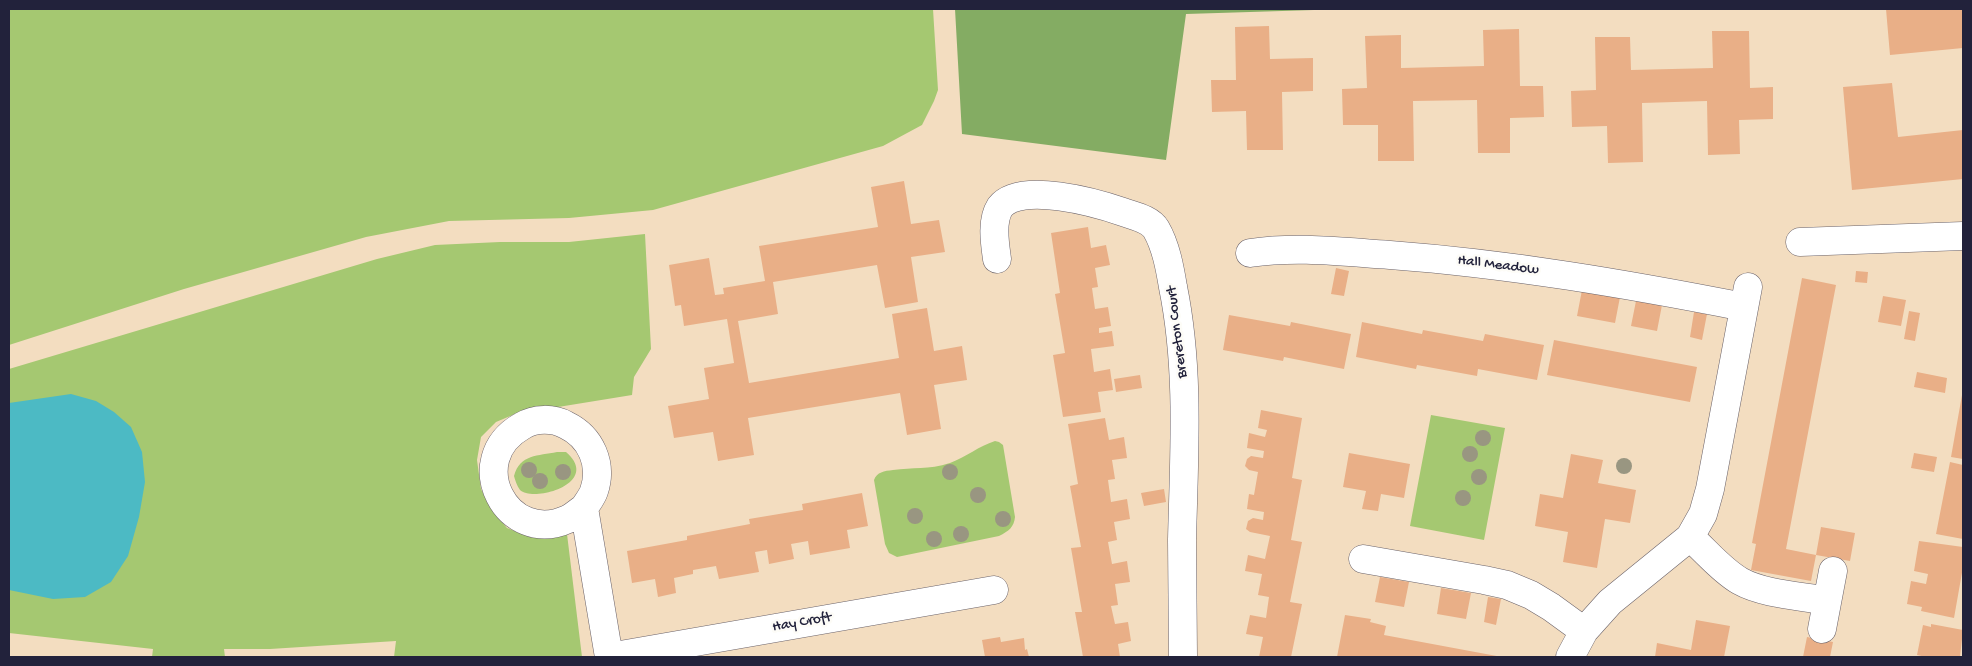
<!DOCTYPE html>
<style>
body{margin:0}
#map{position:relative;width:1972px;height:666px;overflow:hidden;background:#f3ddc0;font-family:"Gochi Hand",sans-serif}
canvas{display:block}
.frame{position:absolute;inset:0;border:10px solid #22223b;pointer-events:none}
</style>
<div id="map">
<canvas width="1972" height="666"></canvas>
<div class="frame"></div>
</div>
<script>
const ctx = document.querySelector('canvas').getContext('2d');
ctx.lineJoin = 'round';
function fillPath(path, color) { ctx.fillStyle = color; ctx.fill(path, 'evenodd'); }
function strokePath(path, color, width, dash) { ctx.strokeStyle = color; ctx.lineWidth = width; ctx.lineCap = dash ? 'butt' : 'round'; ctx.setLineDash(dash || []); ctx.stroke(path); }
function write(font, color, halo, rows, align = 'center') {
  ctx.font = font + ' "Gochi Hand",sans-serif'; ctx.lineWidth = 5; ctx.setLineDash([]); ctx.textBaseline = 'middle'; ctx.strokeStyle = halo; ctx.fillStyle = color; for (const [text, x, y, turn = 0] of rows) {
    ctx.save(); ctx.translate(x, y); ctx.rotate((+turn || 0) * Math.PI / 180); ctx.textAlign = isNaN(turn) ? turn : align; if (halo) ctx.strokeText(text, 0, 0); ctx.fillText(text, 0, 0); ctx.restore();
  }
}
const green = new Path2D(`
 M9,9H933L938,90L934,101L922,125L883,146L653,210L569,218L449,221L366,237L184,289L9,345Z
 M645,234L651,349L634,377L632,395L515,414L496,422L481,437L477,460L481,489L492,510L507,528L533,538L567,534L582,657H394L396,641L270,649H224L225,657H152L153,649L9,633V369L377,259L435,245L500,242H569Z
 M1431,415L1505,428L1484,540L1410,526Z
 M995,441L999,442L1003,445L1015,517C1014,527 1009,531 999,536L897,557L889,553L885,544L874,480C877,472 884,471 893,470C913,467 928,470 950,463C966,457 979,446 995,441Z
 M557,452H566C602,483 534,503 520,490C517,486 515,480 514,476C520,454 538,456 557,452Z`);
const forest = new Path2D(`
 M955,9H1346L1186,14L1166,160L962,134Z`);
const water = new Path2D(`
 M71,394L96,401L114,412L131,427L142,452L145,482L139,517L128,556L111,582L85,597L53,599L9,590V403Z`);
const building = new Path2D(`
 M1886,9H1963V48L1890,55Z
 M1269,26L1270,59L1313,58V91L1282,92L1283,150H1247L1246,111L1212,112L1211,80H1236L1235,27Z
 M1519,29L1520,86H1543L1544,117L1510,118V153H1478L1477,100L1413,101L1414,161H1378V125H1343L1342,89L1367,88L1365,36L1401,35V68L1484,66L1483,30Z
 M1712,31H1749L1750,88L1773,87V119L1739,120L1740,154L1708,155L1707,101L1642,103L1643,162L1608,163L1607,126L1572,127L1571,91L1596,90L1595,37H1630L1631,70L1713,68Z
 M1892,83L1898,137L1963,130V179L1852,190L1843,87Z
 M904,181L911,224L939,220L945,252L911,257L918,302L885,308L877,265L773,282L778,314L738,321L749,383L899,358L892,314L927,308L934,351L962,346L967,380L934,385L941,429L907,435L900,393L748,418L754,455L718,461L713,432L674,438L668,406L709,399L704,368L734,363L727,319L684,326L681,305L675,306L669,265L709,258L715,295L724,294L723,288L765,281L759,246L878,227L871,187Z
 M1088,227L1091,248L1106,245L1110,265L1095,268L1098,287L1092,288L1095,309L1108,307L1111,326L1099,328V333L1112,331L1114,346L1091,349L1094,372L1110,369L1113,390L1098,392L1101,412L1063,417L1053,355L1065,353L1055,294L1060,293L1051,233Z
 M1336,268L1349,271L1344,296L1331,294Z
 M1856,271L1868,272L1867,283L1855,282Z
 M1802,278L1836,285L1786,549L1816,555L1811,581L1751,570L1756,544L1752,543Z
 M1582,290L1620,297L1615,323L1577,316Z
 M1883,296L1906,300L1901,326L1878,322Z
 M1636,301L1662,305L1657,331L1631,326Z
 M1909,311L1920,313L1915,341L1904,339Z
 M1694,312L1707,314L1702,340L1690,337Z
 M1229,315L1290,326L1291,322L1351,334L1344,369L1284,357L1283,361L1223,350Z
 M1362,322L1422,334L1423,330L1483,341L1485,334L1544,345L1537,380L1478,369L1477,376L1417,365L1416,369L1356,357Z
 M1554,340L1697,367L1690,402L1547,375Z
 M1917,372L1947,378L1945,393L1914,387Z
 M1140,375L1142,388L1116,392L1114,379Z
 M1962,395H1963V459L1951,457Z
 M1261,410L1302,418L1292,478L1302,480L1291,540L1302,542L1290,602L1302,604L1291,657H1259L1263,637L1246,634L1250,615L1266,618L1269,597L1258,595L1262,574L1245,571L1248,555L1265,559L1270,536L1250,532L1246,529L1248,521L1253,518L1263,520L1264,512L1247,509L1249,494L1254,495L1258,472L1249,470L1245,466L1247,459L1251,456L1263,458L1264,451L1247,448L1249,433L1265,437L1267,430L1258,428Z
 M1105,418L1109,440L1124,437L1127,458L1112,460L1115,479L1108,480L1111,502L1127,499L1130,519L1114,522L1117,540L1108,542L1112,564L1127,561L1130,582L1115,584L1118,605L1111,606L1115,624L1128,622L1131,641L1118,644L1120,657H1083L1075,612H1082L1071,548L1081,547L1070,486L1078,484L1068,424Z
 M1349,453L1410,464L1404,498L1381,494L1378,511L1362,509L1366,491L1343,487Z
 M1914,453L1937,457L1934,472L1911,468Z
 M1571,454L1603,460L1598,483L1636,490L1630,523L1605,519L1597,568L1563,562L1568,532L1535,526L1540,494L1563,498Z
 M1950,462L1963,465V539L1936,534Z
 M1164,489L1166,502L1144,506L1141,493Z
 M862,493L868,526L847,530L850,548L810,555L808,541L791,544L794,559L769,564L767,550L755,552L759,572L719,579L716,566L693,570V574L674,578L676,593L658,597L655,579L632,583L627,551L687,540V536L750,524L749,519L803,510L802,504Z
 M1821,527L1855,533L1850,561L1816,555Z
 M1919,541L1963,547V567L1954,618L1921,611L1922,607L1907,604L1911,581L1926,584L1928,574L1914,571Z
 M1380,577L1409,582L1404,607L1375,602Z
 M1441,588L1471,593L1466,619L1437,614Z
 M1488,597L1501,599L1496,625L1484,622Z
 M1345,615L1371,619L1370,622L1386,626L1384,635L1502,657H1337Z
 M1696,620L1730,626L1724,657H1655L1657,643L1691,650Z
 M1931,624L1963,630L1960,657H1926L1917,655L1923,625L1931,627Z
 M1000,637L1001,642L1024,638L1025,650L1027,649L1029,657H985L982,640Z
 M1807,637L1833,642L1830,657H1803Z`);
const minor = new Path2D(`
 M1800,242L1963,236
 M1250,253C1297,246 1343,252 1390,255C1510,264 1627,284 1744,307
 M997,259C995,244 991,221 1000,207C1020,181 1097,203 1123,212C1134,216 1150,219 1156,229C1166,246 1170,269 1173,287C1190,371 1184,455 1182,540C1182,579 1183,618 1183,657
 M584,508C579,511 574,516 568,519C507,547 462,460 522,426C535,418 553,418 566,425C591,437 603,464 594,491C592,497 587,503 584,508L609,657
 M1690,537C1706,551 1721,570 1740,581C1763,594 1801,596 1827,601
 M1363,559L1484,580L1507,585L1531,595L1551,607L1584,631
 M1822,629L1833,571
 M609,657L994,590
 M1570,657L1584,631L1610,602L1690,537L1703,514L1710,489L1748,287`);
const trees = [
 [1483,438],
 [1470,454],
 [1624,466],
 [529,470],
 [563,472],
 [950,472],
 [1479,477],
 [540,481],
 [978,495],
 [1463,498],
 [915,516],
 [1003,519],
 [961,534],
 [934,539]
];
const streetNames = [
 ["Hall Meadow",1498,266,7],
 ["Brereton Court",1178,332,-97],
 ["Hay Croft",802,623,-10]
];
fillPath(green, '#a5c871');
fillPath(forest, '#84ac63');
fillPath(water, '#4cbac4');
fillPath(building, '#e9af87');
strokePath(minor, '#6b636a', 29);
strokePath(minor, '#fff', 28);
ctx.fillStyle = '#999681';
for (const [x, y] of trees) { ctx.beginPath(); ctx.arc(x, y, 8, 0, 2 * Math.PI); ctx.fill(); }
write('15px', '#22223b', '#fdfcf7', streetNames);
</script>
